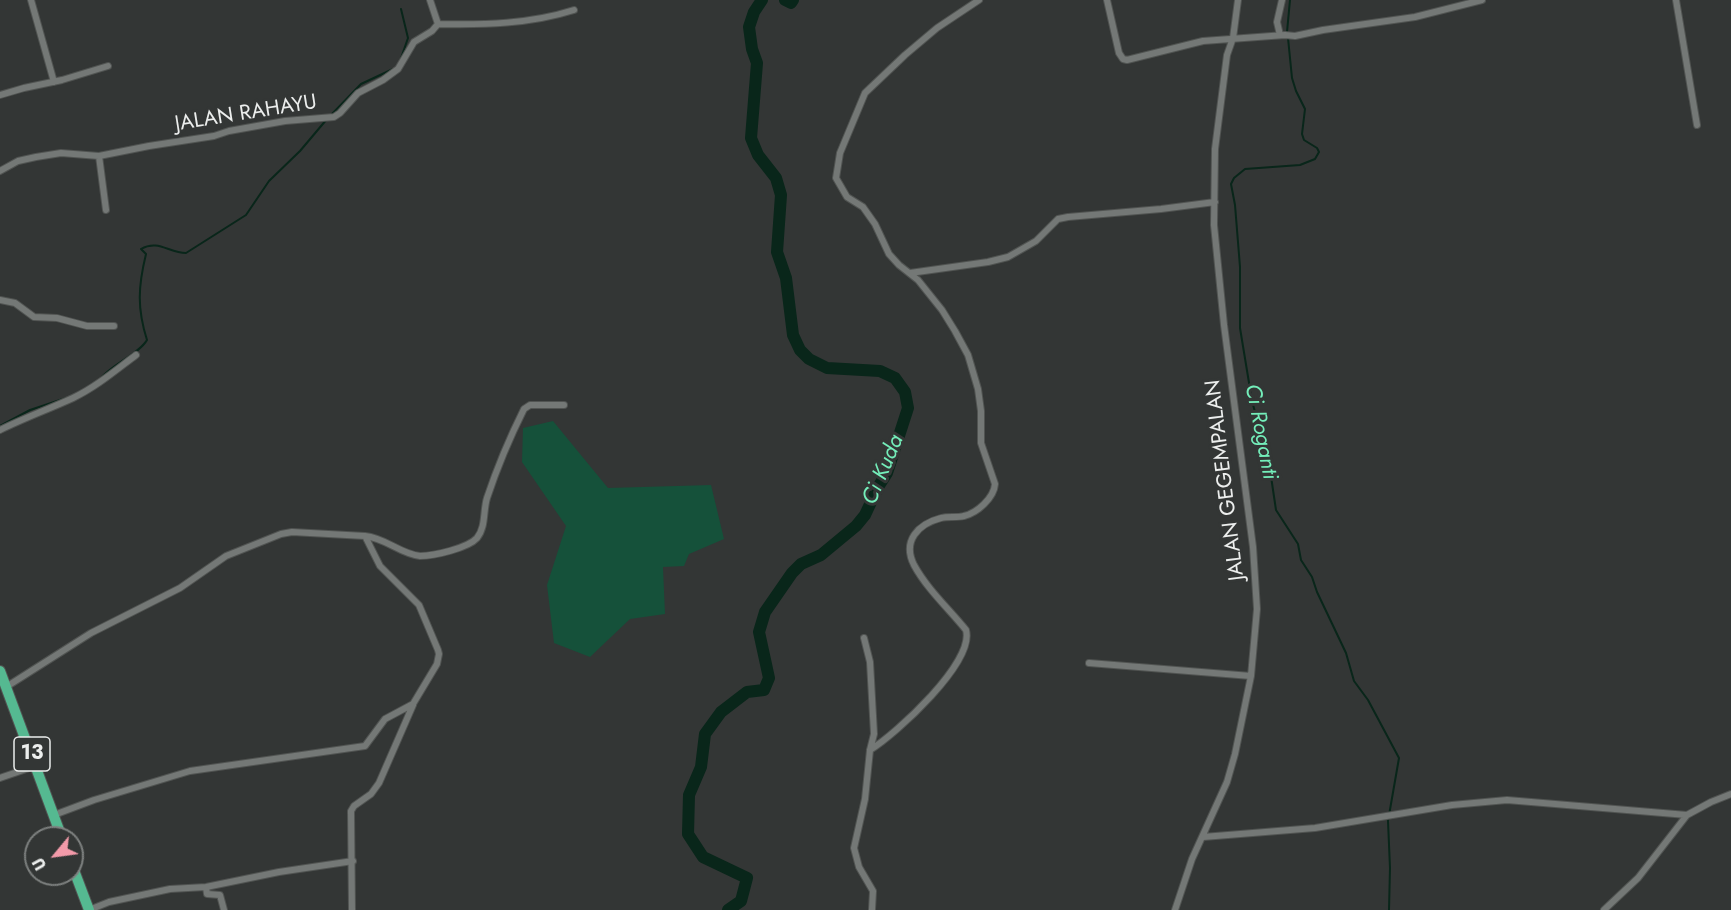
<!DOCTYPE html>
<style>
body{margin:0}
#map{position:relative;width:1731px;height:910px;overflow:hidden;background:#333635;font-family:Jost,sans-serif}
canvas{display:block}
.north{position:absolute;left:24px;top:826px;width:60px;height:60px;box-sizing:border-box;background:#333635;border:2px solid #7d807f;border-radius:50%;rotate:241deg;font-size:16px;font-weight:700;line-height:24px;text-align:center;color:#eceeed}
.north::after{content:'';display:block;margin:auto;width:21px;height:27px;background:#f39aa9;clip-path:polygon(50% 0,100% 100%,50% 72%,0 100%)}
</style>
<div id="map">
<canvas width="1731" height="910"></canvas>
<div class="north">U</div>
</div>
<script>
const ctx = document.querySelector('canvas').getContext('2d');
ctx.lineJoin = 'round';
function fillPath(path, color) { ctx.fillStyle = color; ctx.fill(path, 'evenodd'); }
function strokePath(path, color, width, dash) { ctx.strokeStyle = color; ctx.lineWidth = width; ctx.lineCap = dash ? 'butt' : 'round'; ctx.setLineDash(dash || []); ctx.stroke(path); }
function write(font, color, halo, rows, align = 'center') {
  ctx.font = font + ' Jost,sans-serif'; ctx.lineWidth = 6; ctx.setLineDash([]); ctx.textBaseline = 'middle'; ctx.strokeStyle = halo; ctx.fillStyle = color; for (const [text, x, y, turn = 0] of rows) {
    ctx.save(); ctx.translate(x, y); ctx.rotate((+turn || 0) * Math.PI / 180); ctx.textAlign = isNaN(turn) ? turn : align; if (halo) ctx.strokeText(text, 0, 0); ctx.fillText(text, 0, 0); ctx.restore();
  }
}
const green = new Path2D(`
 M553,421L608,488L711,485L724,539L689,554L684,566L663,567L665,614L630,619L590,657L554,643L547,585L566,526L522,462L523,428Z`);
const stream = new Path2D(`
 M1287,32L1290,0
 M1288,38L1292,78L1296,91L1305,109L1302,134L1304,140L1317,148L1319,152L1315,159L1300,165L1245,169L1234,178L1231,184L1235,205L1240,267V328L1252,401L1269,463L1276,510L1298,544L1301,560L1312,577L1317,592L1346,653L1354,681L1368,700L1399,758L1388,821L1390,868L1389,910
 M400,61L408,38L401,9
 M331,115L361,84L393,69
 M100,379C112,364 139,354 147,340C137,308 138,287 146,254L141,249C158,239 169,253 186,253L246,215L269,181L300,151L327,119
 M0,426L30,410L66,398`);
const river = new Path2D(`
 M785,0L791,3L793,0
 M728,910L741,901L747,878L703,857L688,834L689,795L701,767L705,734L721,712L747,692L764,690L769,678L759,632L765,612L792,573L801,564L821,555L856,526L865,515L878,487L887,473L908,408L905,392L895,378L880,371L827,368L809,359L800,350L793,335L786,278L777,252L781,195L776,178L758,155L751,138L757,63L752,49L749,27L754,12L762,0`);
const minor = new Path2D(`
 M31,0L54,82
 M1107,0L1119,53L1123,59L1127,60L1203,41L1285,35L1295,36L1323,30L1415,17L1482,0
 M1676,0L1697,125
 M438,24C484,25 530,24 574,10
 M1280,35L1277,22L1282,0
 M0,95L24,88L62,80L108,66
 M99,156L106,210
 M0,171L18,161L36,157L61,153L99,156L149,146L214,136L229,131L285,121L334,117L340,113L358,93L383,80L398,69L414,42L432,31L438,24L430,0
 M910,273L988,262L1008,257L1036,241L1058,219L1068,217L1161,209L1215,202
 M0,300L15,303L34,317L57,318L87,326H114
 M0,430C24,418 49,409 73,398C96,387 116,370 136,355
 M365,536C386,538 400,554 420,556C434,556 468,548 477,538C486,527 483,511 487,498C496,471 511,435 524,409L530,405H564
 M864,638L870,662L874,734L870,750L865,799L854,848L859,867L873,891L872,910
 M1089,663L1251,676
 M6,687L91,633L180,588L226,556L281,534L292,532L365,536L380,566L419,605L438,650L439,654L437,664L413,704L385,719L365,746L190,771L94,800L54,815
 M870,750C896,734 975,662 966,630C949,609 927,589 914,565C902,541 918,524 941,518C948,516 957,518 964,516C977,513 994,498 995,484L981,443V411L978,389L968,355L955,331L942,310L918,280L899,265L889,254L875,224L863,207L847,197L836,178L840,153L865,93L905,55L937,28L979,0
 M0,778L35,766
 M1203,837L1315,828L1452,805L1507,800L1687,815
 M206,887L207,894L220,895L224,910
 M89,910L109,902L170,889L206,887L279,872L353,861
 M352,910L351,811L354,806L371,794L379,783L413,705
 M1175,910L1192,859L1227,782L1235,754L1251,676L1257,609L1253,547L1224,325L1214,225L1215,149L1227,55L1233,38L1238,0
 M1604,910L1638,878L1687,815L1711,802L1731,794`);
const trunk = new Path2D(`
 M0,671L62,838
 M72,865L89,910`);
const shields = [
 [32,754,36]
];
const shieldNames = [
 ["13",32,754]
];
const streetNames = [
 ["JALAN RAHAYU",246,114,-9],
 ["JALAN GEGEMPALAN",1226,480,-97]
];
const waterNames = [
 ["Ci Roganti",1260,432,79],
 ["Ci Kuda",884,470,-67]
];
fillPath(green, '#15513a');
strokePath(stream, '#09261a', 2);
strokePath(river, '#09261a', 12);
strokePath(minor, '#515452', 8);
strokePath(trunk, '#515452', 12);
strokePath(minor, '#747876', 6);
strokePath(trunk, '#55b991', 10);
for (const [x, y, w] of shields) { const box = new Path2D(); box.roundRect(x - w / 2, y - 17, w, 34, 4.5); ctx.fillStyle = '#333635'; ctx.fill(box); strokePath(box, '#eceeed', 1.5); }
write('bold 20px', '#eceeed', null, shieldNames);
write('21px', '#eceeed', '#333635', streetNames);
write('italic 22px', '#74eeba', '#333635', waterNames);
</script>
